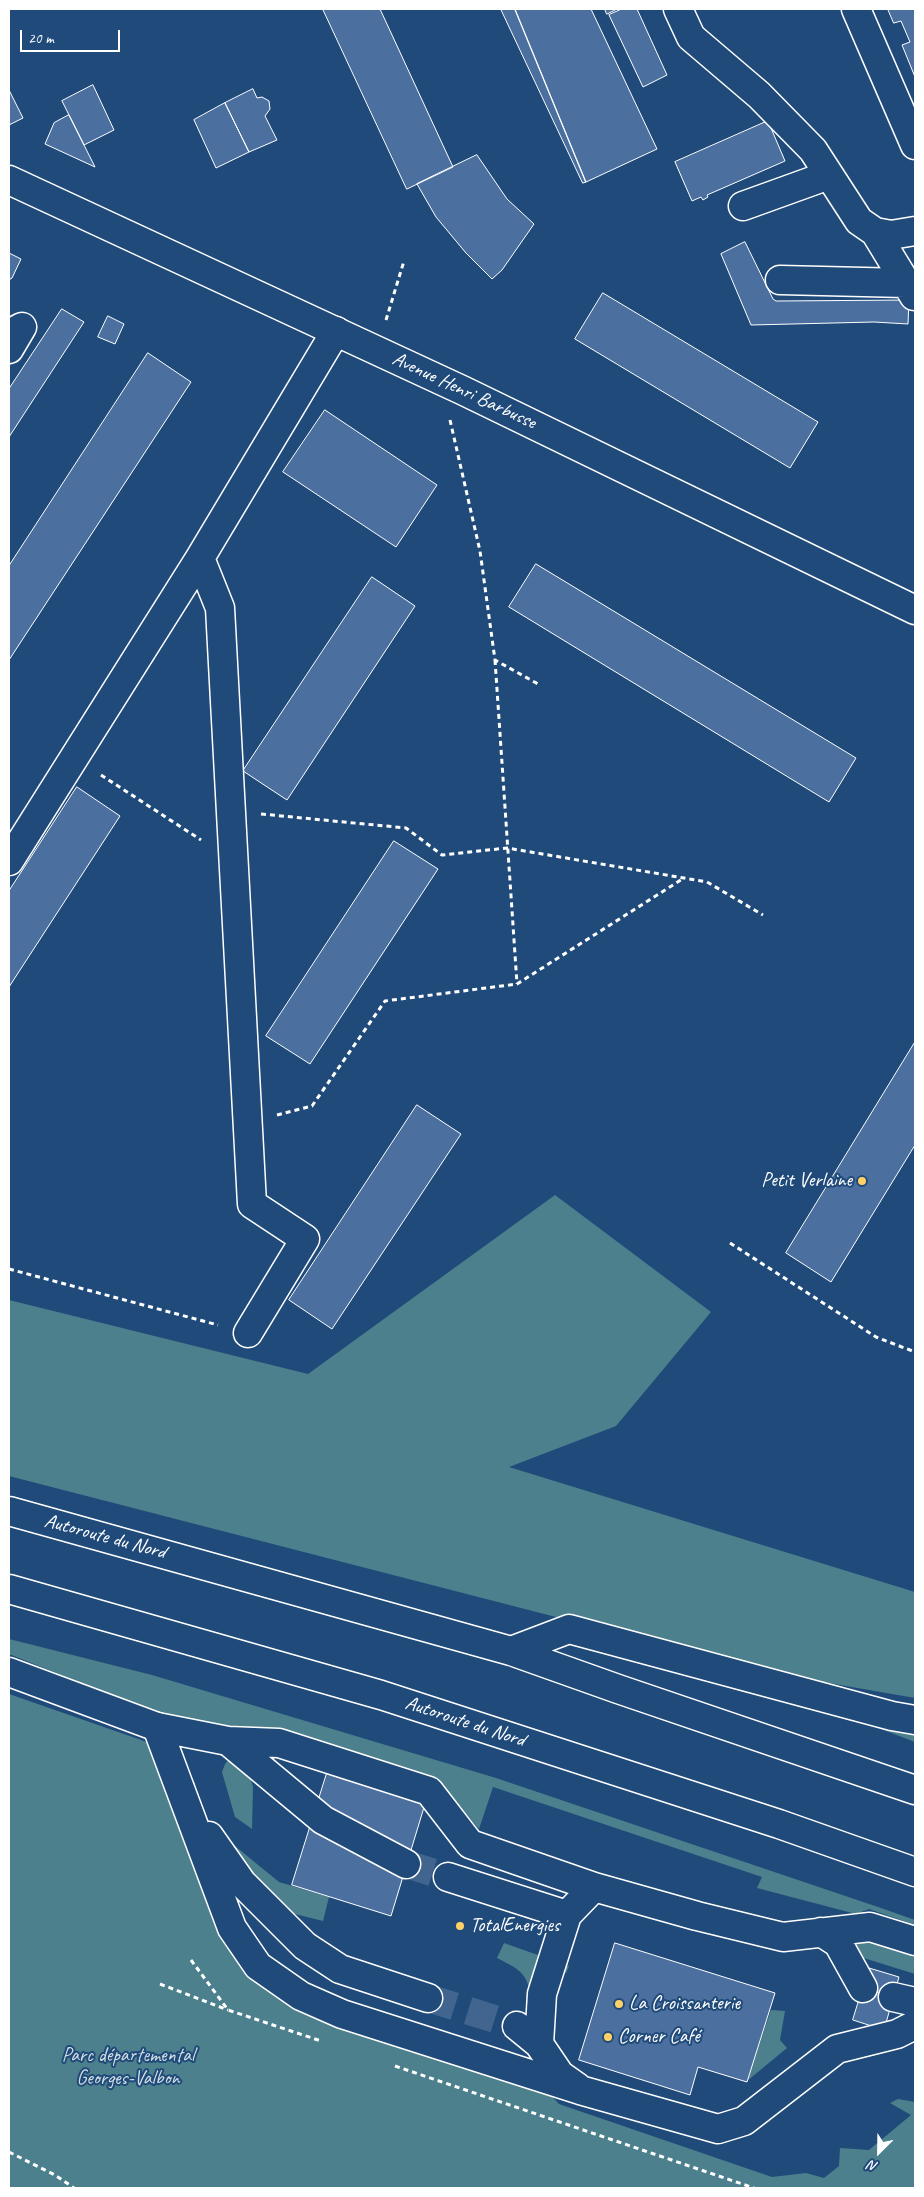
<!DOCTYPE html>
<meta charset="utf-8">
<style>
body{margin:0}
#map{position:relative;width:924px;height:2197px;overflow:hidden;background:#1f4a7a;font-family:Caveat,sans-serif}
canvas{display:block}
.frame{position:absolute;inset:0;border:10px solid #fff;pointer-events:none}
.north{position:absolute;left:854px;top:2127px;width:50px;height:50px;-webkit-text-stroke:4px #1f4a7a;paint-order:stroke;rotate:203deg;font-size:14px;font-weight:700;line-height:20px;text-align:center;color:#fff}
.north::after{content:'';display:block;margin:auto;width:18px;height:22px;background:#fff;clip-path:polygon(50% 0,100% 100%,50% 72%,0 100%)}
.scale{position:absolute;left:20px;top:30px;width:100px;height:22px;box-sizing:border-box;border:2px solid #fff;border-top:0;padding-left:6px;font-size:15px;line-height:18px;white-space:nowrap;color:#fff;-webkit-text-stroke:4px #1f4a7a;paint-order:stroke}
</style>
<div id="map">
<canvas width="924" height="2197"></canvas>
<div class="frame"></div>
<div class="north">N</div>
<div class="scale">20 m</div>
</div>
<script>
const ctx = document.querySelector('canvas').getContext('2d');
ctx.lineJoin = 'round';
function fillPath(path, color) { ctx.fillStyle = color; ctx.fill(path, 'evenodd'); }
function strokePath(path, color, width, dash) { ctx.strokeStyle = color; ctx.lineWidth = width; ctx.lineCap = dash ? 'butt' : 'round'; ctx.setLineDash(dash || []); ctx.stroke(path); }
function write(font, color, halo, rows, align = 'center') {
  ctx.font = font + ' Caveat,sans-serif'; ctx.lineWidth = 4; ctx.setLineDash([]); ctx.textBaseline = 'middle'; ctx.strokeStyle = halo; ctx.fillStyle = color; for (const [text, x, y, turn = 0] of rows) {
    ctx.save(); ctx.translate(x, y); ctx.rotate((+turn || 0) * Math.PI / 180); ctx.textAlign = isNaN(turn) ? turn : align; if (halo) ctx.strokeText(text, 0, 0); ctx.fillText(text, 0, 0); ctx.restore();
  }
}
const green = new Path2D(`
 M555,1195L711,1312L616,1426L509,1467L915,1592V1698L777,1674L9,1476V1300L308,1374Z
 M9,1639L152,1675L496,1778L878,1907L915,1920V1925L869,1909L856,1914L757,1888L762,1877L493,1787L479,1829L445,1788L249,1727L193,1728L9,1654Z
 M9,1694L144,1741L169,1754L195,1783L211,1895L259,1973L532,2075L559,2104L772,2177L806,2173L824,2178L839,2166L840,2148L869,2150L911,2115L890,2103L898,2099L915,2102V2188H9Z
 M881,1729L915,1734V1742Z
 M231,1757L246,1764L253,1787L252,1829L235,1817L222,1772L225,1764Z
 M235,1846L279,1882L329,1897L323,1921L279,1910L238,1876Z
 M852,1933L915,1953V1974L825,1946Z
 M504,1943L569,1966L566,1973L550,1969L533,2001C526,1973 523,1971 497,1958Z
 M771,2010L785,2011L780,2040L787,2048L747,2081Z`);
const building = new Path2D(`
 M323,9H380L453,167L407,189Z
 M501,9H515L586,182L583,183Z
 M515,9H591L657,149L586,182Z
 M605,9H617L607,14Z
 M622,9H637L667,75L643,87L609,15Z
 M888,9H915V77L902,45L910,42L901,21L894,23Z
 M93,85L114,130L84,145L62,101Z
 M253,89L257,98L262,97L269,101L270,109L265,116L277,140L249,152L225,103Z
 M9,90L23,118L9,125Z
 M225,103L249,152L216,168L194,120Z
 M69,115L95,167L45,144L54,123Z
 M768,121L785,161L707,195L708,197L703,200L701,197L692,201L675,162Z
 M477,155L507,199L534,224L502,270L492,279L466,253L436,217L417,184Z
 M745,242L773,299L776,301L909,300L908,324L874,322L751,325L721,254Z
 M9,253L21,259L12,278L9,280Z
 M603,293L818,422L790,468L575,339Z
 M62,309L84,322L9,437V389Z
 M108,316L124,324L115,344L98,337Z
 M148,353L191,382L9,660V566Z
 M325,410L437,485L396,547L283,472Z
 M536,564L856,758L829,802L509,607Z
 M372,577L415,606L287,800L243,771Z
 M77,787L120,816L9,987V891Z
 M394,841L438,869L310,1064L266,1036Z
 M915,1042V1145L831,1282L786,1253Z
 M417,1105L461,1134L332,1329L289,1300Z
 M327,1773L425,1804L391,1916L292,1885Z
 M615,1943L775,1993L747,2082L698,2067L690,2095L579,2060Z
 M869,1968L899,1977L884,2030L853,2020Z`);
const minorTunnel = new Path2D(`
 M406,1864L448,1877
 M428,1998L517,2026`);
const path = new Path2D(`
 M386,320L404,261
 M450,420L480,551L495,660L538,684
 M495,660L517,984
 M101,775L201,840
 M261,814L406,828L442,855L507,848L684,878L707,882L763,915
 M277,1115L312,1106L385,1001L517,984L684,878
 M730,1243L876,1337L915,1352
 M9,1269L218,1325
 M191,1960L228,2010L321,2041
 M160,1984L228,2010
 M395,2066L754,2188
 M9,2152L55,2175L74,2188`);
const minor = new Path2D(`
 M678,9L691,37L759,95L813,150L859,221L875,232L891,235L915,231
 M856,9L915,145
 M743,206L829,175
 M875,232L914,296
 M780,280L905,283
 M9,334L22,327L9,349
 M200,558L336,331
 M9,861L200,558L220,608L252,1204L305,1239L248,1333
 M157,1727L232,1928L258,1966L301,1996L342,2014L580,2090L718,2129L744,2121L837,2049L897,2034L915,2025
 M157,1727L228,1741L279,1743L429,1791L470,1844L594,1887L697,1916L783,1937L870,1927L915,1941
 M228,1741L323,1820L406,1864
 M209,1836L242,1883L305,1946L340,1969L428,1998
 M448,1877L567,1915
 M821,1932L838,1943L863,1988
 M893,1997L915,2002
 M517,2026L539,2044L560,2075L577,2087
 M539,2044L542,1994L567,1915L594,1887`);
const major = new Path2D(`
 M9,180L464,391L915,610`);
const highway = new Path2D(`
 M9,1511L511,1651L618,1689L915,1790
 M9,1589L381,1695L779,1824L915,1872
 M511,1651L569,1629L892,1716L915,1720
 M9,1672L157,1727`);
const markers = [
 [862,1181,5,"#ffd166"],
 [460,1926,5,"#ffd166"],
 [619,2004,5,"#ffd166"],
 [608,2037,5,"#ffd166"]
];
const streetNames = [
 ["Avenue Henri Barbusse",464,391,25],
 ["Autoroute du Nord",105,1537,15],
 ["Autoroute du Nord",465,1722,18]
];
const poiNames = [
 ["Petit Verlaine",852,1181,"right"],
 ["TotalEnergies",470,1926],
 ["La Croissanterie",629,2004],
 ["Corner Café",618,2037]
];
const parkNames = [
 ["Parc départemental",128,2056],
 ["Georges-Valbon",128,2079]
];
fillPath(green, '#4c808d');
fillPath(building, '#4b709f');
strokePath(building, '#fff', 1);
strokePath(minorTunnel, '#41658e', 28, [28, 14]);
strokePath(minor, '#fff', 31);
strokePath(major, '#fff', 31);
strokePath(highway, '#fff', 31);
strokePath(path, '#fff', 3, [5, 4]);
strokePath(minor, '#1f4a7a', 28);
strokePath(major, '#1f4a7a', 28);
strokePath(highway, '#1f4a7a', 28);
for (const [x, y, r, color] of markers) { const dot = new Path2D(); dot.arc(x, y, r, 0, 2 * Math.PI); ctx.fillStyle = color; ctx.fill(dot); strokePath(dot, '#1f4a7a', 2); }
write('20px', '#fff', '#1f4a7a', streetNames);
write('20px', '#fff', '#1f4a7a', poiNames, 'left');
write('20px', '#d2dfe2', '#1f4a7a', parkNames);
</script>
